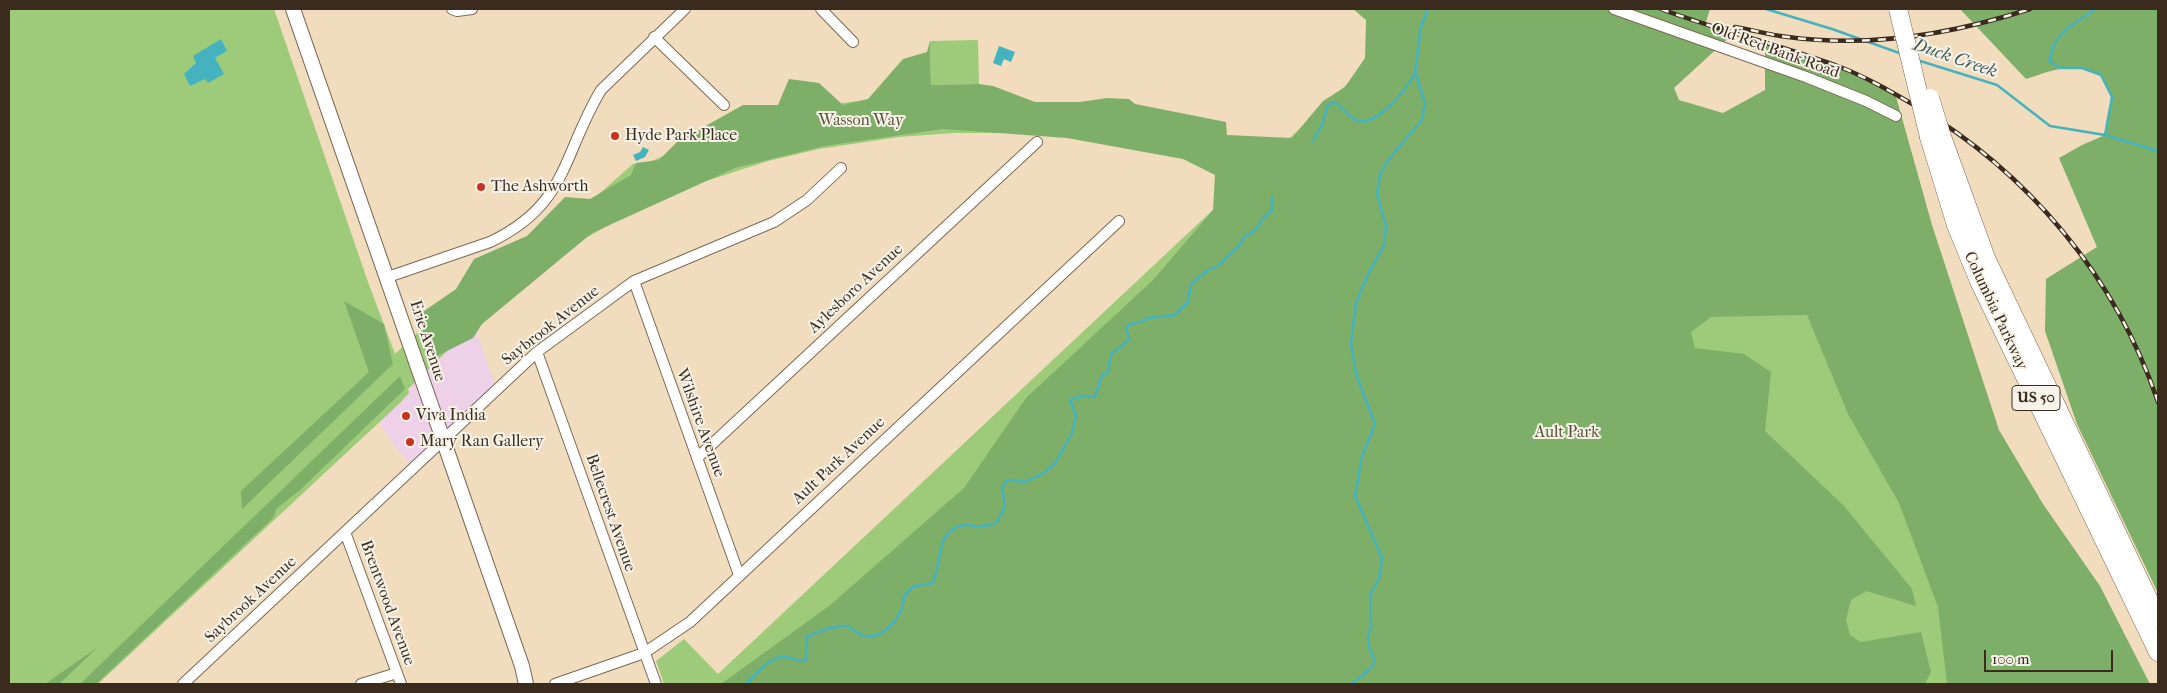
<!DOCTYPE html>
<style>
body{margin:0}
#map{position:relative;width:2167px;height:693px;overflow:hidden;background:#f1ddbd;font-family:"IM FELL French Canon",serif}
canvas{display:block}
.frame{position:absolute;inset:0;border:10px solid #3b2a1e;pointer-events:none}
.scale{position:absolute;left:1984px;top:650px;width:129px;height:22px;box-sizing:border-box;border:2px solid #3b2a1e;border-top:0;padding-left:6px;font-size:15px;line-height:18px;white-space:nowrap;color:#3b2a1e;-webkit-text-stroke:4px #f7f3e8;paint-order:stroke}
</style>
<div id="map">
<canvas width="2167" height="693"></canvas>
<div class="frame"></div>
<div class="scale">100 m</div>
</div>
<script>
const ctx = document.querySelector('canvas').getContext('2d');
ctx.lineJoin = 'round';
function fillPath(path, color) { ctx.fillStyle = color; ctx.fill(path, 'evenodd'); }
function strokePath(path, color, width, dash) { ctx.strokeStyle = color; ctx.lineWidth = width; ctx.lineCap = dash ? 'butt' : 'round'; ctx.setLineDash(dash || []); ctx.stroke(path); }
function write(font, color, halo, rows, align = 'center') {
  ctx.font = font + ' "IM FELL French Canon",serif'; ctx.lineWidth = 4; ctx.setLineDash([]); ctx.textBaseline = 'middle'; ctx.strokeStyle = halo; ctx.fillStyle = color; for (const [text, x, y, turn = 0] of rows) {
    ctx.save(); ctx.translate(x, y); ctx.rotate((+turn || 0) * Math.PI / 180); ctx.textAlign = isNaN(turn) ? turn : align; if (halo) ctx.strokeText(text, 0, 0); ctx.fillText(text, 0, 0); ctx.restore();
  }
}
const built = new Path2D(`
 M474,325L497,390L413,468L394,445L379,422L409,394L408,389Z`);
const green = new Path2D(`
 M9,9H274L368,282L395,354L460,293L600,193L634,163L638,167L684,147L835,104L888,97L1051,103L1277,150L1393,41L1575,80L1760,232L2073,684H664L656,661L684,639L718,674L1250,175L1118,140L1009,133H954L899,137L819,149L768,161L694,185L624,216L581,241L482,317L408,389L409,393L401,402L98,684H9Z
 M978,40L979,84L931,85L930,41Z`);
const forest = new Path2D(`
 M1353,9H1710L1705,25L1734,33L1674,88L1679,100L1723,113L1765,90V42L1842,68L1895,93L1932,225L1999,430L2043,504L2100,586L2150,684H1947L1938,607L1899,503L1848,414L1807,315L1711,317L1691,332L1695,348L1744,354L1771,372L1765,431L1844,506L1912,589L1916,606L1866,591L1851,600L1846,620L1850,635L1861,642L1921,632L1931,672L1925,684H721L829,606L964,488L1026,398L1153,280L1213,210L1215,175L1183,159L1067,138L943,129L824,146L735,168L592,233L482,324L473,338L433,358L417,316L456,289L474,259L527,236L565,197L590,199L631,175L636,163L659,160L677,142L743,105H778L789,79L819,83L843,105L868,99L903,59L927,52L930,41L931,85L979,84L993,86L1035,102H1080L1107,98L1129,99L1135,104L1226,122L1227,135L1292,138L1323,101L1345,87L1365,58L1366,20Z
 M1960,9H2158V593L2077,424L2045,331L2046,279L2097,247L2059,158L2082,145L2105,135L2112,97L2101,75C2069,63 2057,69 2026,79Z
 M344,301L384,324L393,364L242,509L241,491L369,372Z
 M400,376L405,389L300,490L276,509L274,517L96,684H80Z
 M98,647L59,684H45Z`);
const water = new Path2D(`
 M221,39L227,51L215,58L224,74L208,83L205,79L190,86L184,74L196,63L193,56Z
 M999,46L1015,52L1011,62L1004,59L1001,66L993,63Z
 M643,147L649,150L645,157L636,161L633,155L640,152Z`);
const stream = new Path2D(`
 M1766,9L1832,29L1902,54
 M2095,9L2068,28L2055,42L2049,61L2060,68H2082L2101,75L2112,97L2105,135
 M1917,60L1997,85L2050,126L2105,135L2158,151
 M1313,141L1322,125L1328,105L1335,102C1342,107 1350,117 1355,120C1376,129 1407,88 1415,73
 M746,684C755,676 769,657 783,657C791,657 797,661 806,661L807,637C815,632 835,626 844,626C853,626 858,635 865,636C886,639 905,613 904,595L914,586L933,583C942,563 935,529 964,525C967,524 972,526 975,526C982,527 989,525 995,524C1006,509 1006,505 1002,488L1007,480L1026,482L1045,472L1056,462L1072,433L1076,416L1070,400L1082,396L1095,397L1102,375L1108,372L1111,354L1127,342L1129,338L1126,328L1130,324L1141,322L1148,318L1175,315L1188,302L1191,284L1207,271L1219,265L1238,247L1245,236L1250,234L1259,226L1261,220L1272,210V196
 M1352,684L1371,668L1375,661L1369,647L1368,637L1371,626L1370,595L1379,579L1382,558L1355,496L1362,456L1375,424L1356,374L1351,344L1356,303L1370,270L1384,246L1386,226L1377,194L1380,175L1388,160L1422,120L1425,103L1415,72L1421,26L1428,9`);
const street = new Path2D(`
 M452,9L457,11L472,9
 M821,9L853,42
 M1614,9L1806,77L1866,101L1896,116
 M654,37L724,105
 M388,277L490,242C568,205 562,155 601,90L685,9
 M634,281L739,575
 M537,352L656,684
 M697,458L1037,142
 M345,532L401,684
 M183,684L537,352L634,281L774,222L807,200L841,168
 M361,684L397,673
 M555,684L644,653L690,622L1119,221`);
const secondary = new Path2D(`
 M293,9C371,228 444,448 522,666L526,684`);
const highway = new Path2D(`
 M1941,134L1986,258L2158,619
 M1929,137L1956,225L1979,281L2158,652`);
const rail = new Path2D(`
 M1661,9C1720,31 1781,45 1840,67C1866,77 1890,91 1914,105C2028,172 2116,277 2158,402
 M1735,27C1753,30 1770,35 1788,37C1870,48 1953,34 2030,9`);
const highwayBridge = new Path2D(`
 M1898,9L1929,137
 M1930,98L1941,134`);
const markers = [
 [615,136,5,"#c8321e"],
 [481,187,5,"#c8321e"],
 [406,416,5,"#c8321e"],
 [410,442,5,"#c8321e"]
];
const shields = [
 [2036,398,48]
];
const shieldNames = [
 ["US 50",2036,398]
];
const streetNames = [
 ["Old Red Bank Road",1775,51,20],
 ["Aylesboro Avenue",856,289,-43],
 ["Columbia Parkway",1995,311,65],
 ["Saybrook Avenue",551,326,-38],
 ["Erie Avenue",427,341,72],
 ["Wilshire Avenue",700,423,70],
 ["Ault Park Avenue",839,461,-43],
 ["Bellecrest Avenue",610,513,71],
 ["Saybrook Avenue",251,600,-43],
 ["Brentwood Avenue",387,603,70]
];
const parkNames = [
 ["Wasson Way",861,121],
 ["Ault Park",1567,433]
];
const poiNames = [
 ["Hyde Park Place",625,136],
 ["The Ashworth",491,187],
 ["Viva India",416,416],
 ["Mary Ran Gallery",420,442]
];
const waterNames = [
 ["Duck Creek",1955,59,19]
];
fillPath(built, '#eed0e8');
fillPath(green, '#9ecb79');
fillPath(forest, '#7eaf69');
fillPath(water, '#45b3bf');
strokePath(stream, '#45b3bf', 2.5);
strokePath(street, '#7b6956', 12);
strokePath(secondary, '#7b6956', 16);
strokePath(highway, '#7b6956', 19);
strokePath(street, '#fff', 10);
strokePath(secondary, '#fff', 14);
strokePath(highway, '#fff', 18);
strokePath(rail, '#3b2a1e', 4.5);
strokePath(rail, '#f7f3e8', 2.5, [8]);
strokePath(highwayBridge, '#7b6956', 19, []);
strokePath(highwayBridge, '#fff', 18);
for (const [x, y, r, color] of markers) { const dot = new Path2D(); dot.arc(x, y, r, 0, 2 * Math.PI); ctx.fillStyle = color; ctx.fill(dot); strokePath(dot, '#f7f3e8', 2); }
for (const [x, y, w] of shields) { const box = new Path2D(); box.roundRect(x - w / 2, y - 12.5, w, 25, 4); ctx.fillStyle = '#f7f3e8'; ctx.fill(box); strokePath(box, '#3b2a1e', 1); }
write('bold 15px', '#3b2a1e', null, shieldNames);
write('16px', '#3b2a1e', '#f7f3e8', streetNames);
write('16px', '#545235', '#f7f3e8', parkNames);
write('16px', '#3b2a1e', '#f7f3e8', poiNames, 'left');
write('italic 18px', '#3e5a56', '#f7f3e8', waterNames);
</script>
